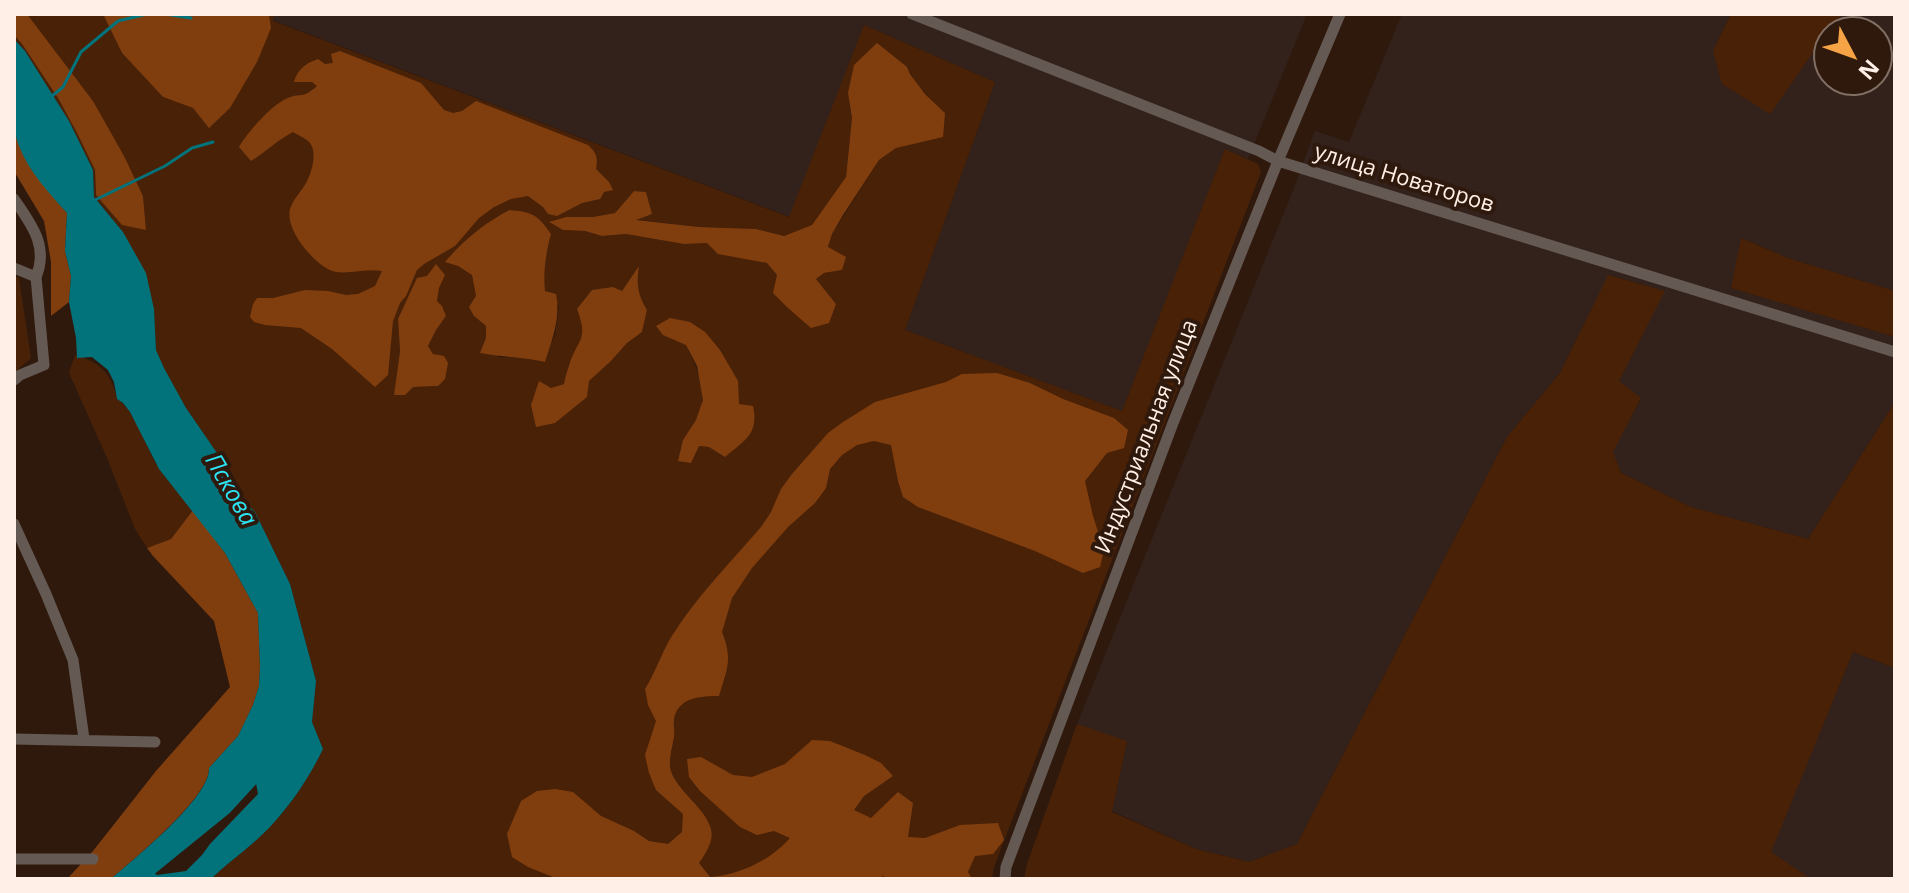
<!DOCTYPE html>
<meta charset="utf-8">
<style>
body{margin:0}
#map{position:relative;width:1909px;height:893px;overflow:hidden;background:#2f190d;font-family:"Open Sans",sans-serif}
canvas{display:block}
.frame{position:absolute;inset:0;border:16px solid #ffefe6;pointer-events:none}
.north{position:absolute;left:1813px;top:16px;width:80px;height:80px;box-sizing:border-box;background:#2f190d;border:2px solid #826f64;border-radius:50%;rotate:131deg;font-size:22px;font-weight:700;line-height:32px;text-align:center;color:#ffefe6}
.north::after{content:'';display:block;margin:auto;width:28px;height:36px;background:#f5a345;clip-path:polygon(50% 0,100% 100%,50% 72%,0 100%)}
</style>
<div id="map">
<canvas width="1909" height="893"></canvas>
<div class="frame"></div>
<div class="north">N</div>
</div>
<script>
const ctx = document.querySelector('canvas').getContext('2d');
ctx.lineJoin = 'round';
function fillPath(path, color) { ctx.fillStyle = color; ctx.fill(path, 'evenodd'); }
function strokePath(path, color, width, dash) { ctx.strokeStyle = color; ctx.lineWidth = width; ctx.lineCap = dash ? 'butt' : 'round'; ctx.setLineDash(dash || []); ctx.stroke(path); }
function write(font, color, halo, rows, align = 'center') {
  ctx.font = font + ' "Open Sans",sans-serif'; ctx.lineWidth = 8; ctx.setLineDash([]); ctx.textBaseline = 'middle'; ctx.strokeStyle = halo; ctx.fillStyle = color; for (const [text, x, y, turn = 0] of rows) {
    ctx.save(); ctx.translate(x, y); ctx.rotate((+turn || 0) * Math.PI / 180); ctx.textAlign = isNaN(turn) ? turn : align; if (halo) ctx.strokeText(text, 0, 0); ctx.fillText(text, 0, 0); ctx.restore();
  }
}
const industrial = new Path2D(`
 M274,14H1307L1248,159L1225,150L1122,411L905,330L995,82L864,25L790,217L272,20Z
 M1402,14H1731L1713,51L1833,24L1843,14H1895V291L1788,258L1742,238L1731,288L1895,337V402L1808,539L1691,507L1621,473L1612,452L1641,399L1618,381L1664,291L1609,275L1560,373L1507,437L1297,844L1249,862L1196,849L1112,811L1127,742L1077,724L1294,188L1315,131L1349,142ZM1829,32H1877V80H1829Z
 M1853,652L1895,668V879H1811L1770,852Z`);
const green = new Path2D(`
 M27,14H103L122,53L163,97L193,108L271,28L269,14H274L273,21L789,217L864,25L995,82L905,330L1122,411L1225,149L1258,164L1261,172L994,867L992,879H206L213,877C231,860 253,845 270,827C292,804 309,778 323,749L312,722L316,681L290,584L255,512L246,503L226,466L186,408L164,368L156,350L154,309L123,232L94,197L93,169L25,51L14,39V35L22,44L58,98L77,133L95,170L96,196L146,230L143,196L93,101ZM907,67C915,85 931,99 945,113L879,160L832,234L828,248L842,270L824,273L816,279L836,304L777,275L767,263L707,243L684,244L626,234L602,236L585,231L563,230L550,223L566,217H593L615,213L634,191L646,192L652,214L632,219L699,227L756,229L784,236L812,225L846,177L852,118L848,93ZM508,210L551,234C547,250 538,276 546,292C548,297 555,302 559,306L555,335L550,346L526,358L498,357L486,338V326L474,316L476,296L472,275L458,266L446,262C465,239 483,225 508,210ZM638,268C636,284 638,296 647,310L642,332L627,343L611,361L589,381L570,410L555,423L539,382L551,388L564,384L569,363L582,341L583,324L622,292ZM445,275L439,288L437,301L442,306L446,316L436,330L428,346L433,354L438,386L413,387L394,395L400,351L398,319ZM686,345L739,404L709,447L699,446L683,441C691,429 702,414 703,400C704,384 693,359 686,345Z
 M1731,14H1843L1833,24L1770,114L1722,84L1713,51Z
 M1741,238L1788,258L1895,291V337L1731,288Z
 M1608,275L1665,291L1619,381L1641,398L1613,452L1621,473L1691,507L1808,539L1895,402V668L1853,652L1771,852L1811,879H1024L1027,864L1077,724L1127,741L1112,812L1196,849L1249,862L1297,844L1507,437L1560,373Z
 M14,276L19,278L31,358L14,373Z
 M75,355C99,362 112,373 117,399C136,411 146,450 160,470C170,484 182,497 193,510L171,539L147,548L135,529L107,458L69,373Z`);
const forest = new Path2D(`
 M14,14H27L93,101L124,156L143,196L146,230L122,225L96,195L95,170L77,133L58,98L22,44L14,35Z
 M103,14H269L271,28L257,62L230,108L209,128L193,108L163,97L122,53Z
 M877,43L907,67L910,74L925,94L945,113L943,137L896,148L879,160L843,215L832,234L828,247L846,257L842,270L824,273L816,279L836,304L829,323L811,328L788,308L773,293L777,275L767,263L718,254L707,243L684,244L626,234L602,236L585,231L563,230L549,222L566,217H593L615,213L634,191L646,192L652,214L636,220L699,227L756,229L784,236L812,225L846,177L852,118L848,93L854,65Z
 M340,51L421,83L444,110L453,113L462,111L476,101L588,145C597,153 598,158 596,169L609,182L613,190L604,192L600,199L582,203L557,216L548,214L543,207L528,196L511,199L494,207L479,218L455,246L424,264L417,270L406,296L400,303L393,321L388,375L375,387L332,349L301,328L265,325L254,322L250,317L253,304L257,298H273L305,290L328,291L346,295L358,294L375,286L382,271C365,268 341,277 328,269C311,260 285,229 290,209C293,199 301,192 306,183C312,173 318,151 309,142C305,138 298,135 293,132C277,140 266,152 251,161L239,147C248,132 272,104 288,98C303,92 301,100 317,86L312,82H294C297,70 306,63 318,59L325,64L333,63L331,54Z
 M14,129C24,163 44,186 67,213L65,251L71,276L69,302L51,316V262L44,221L14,171Z
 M509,210C532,212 537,214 551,234C546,253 543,271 545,291L556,294C561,318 552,340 545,362C523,357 501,357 480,353L486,338V326L474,316L469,307L476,296L472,275L458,266L445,262C465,239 482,225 509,210Z
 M436,264L445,275L439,288L437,301L442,306L446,316L436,330L428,346L433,354L444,356L448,363L445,379L438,386L413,387L405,395H394L400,351L398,319L417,278L427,276Z
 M639,266C636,283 638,296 647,310L642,332L627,343L611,361L589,381L587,397L555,423L536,427L531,405L539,381L551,388L564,384C565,378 567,371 569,365C578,338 589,341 577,309L592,290L613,287L622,291Z
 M670,318L690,322L705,332L720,350L738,381L739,404L753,406C759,434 745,440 725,457L709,447L699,446L691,463L678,461L683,440L696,420L703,400L697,366L686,345L663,335L656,326Z
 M997,373L1030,383L1063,399L1114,418L1128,430L1124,448L1107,453L1085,481L1093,516L1104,550L1100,567L1083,573L1035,551L918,507L903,497L898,481L891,445L874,441L857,445L842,455L830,469L826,488L815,503L788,527L752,568L732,598L722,632C733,660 727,669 719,696C701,696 678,697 674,719C673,725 675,731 674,737C672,749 667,763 672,774C681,794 705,808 711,829C714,841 706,853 699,863L710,877C739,875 771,860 790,838L774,831L757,835L740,827L700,791L689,777L687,759L701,757L733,775L752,777L785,764L812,740L830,741L865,755L881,763L893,776L864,796L854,810L871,818L898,792L913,803L908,837L925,838L960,825L998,823L1004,840L993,854L975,856L968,872L972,879H947L944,877L886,879L884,876L876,879H558L528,867L512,857L507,834L521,801L537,791L555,789L573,792L601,816L634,831L649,841L668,844L682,832L683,814L656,790L649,773L645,755L656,721L648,705L645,689C655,673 661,655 670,639C695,598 730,563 761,527L771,512L781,489L792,474L828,433L843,422L875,402L946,382L962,374Z
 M193,510L225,553L258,613L260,667L259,686L253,705L238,736L209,768C210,797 135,858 111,879H67L93,851L156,771L230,687L214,621L153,556L147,548L171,539Z`);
const water = new Path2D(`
 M14,39L25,51L69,121L93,170L94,197L123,232L146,273L154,309L156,350L164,368L186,408L226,466L246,503L255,512L290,584L316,681L312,722L323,749C309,778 292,803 270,827C253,845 231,860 213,877L206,879H111C134,859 211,797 209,768L238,736L253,705L259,686L260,667L258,613L225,553L159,469L130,412L123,403L117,399L114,382L108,370L92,357L77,358L76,338L69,302L71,276L65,251L67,213C49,193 29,172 19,146C9,120 14,68 14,39ZM252,782L256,783L258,794L210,844L202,855L186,871L157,875L153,872V866L156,859L174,845L188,840L196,829L211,823L221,809L228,792Z`);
const stream = new Path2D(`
 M165,14L191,18
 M52,96L63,87L81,52L118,21L147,14
 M95,200L165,166L192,148L213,142`);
const river = new Path2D(`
 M134,879L224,806L257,770`);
const minor = new Path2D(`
 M912,14L1259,151L1278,161L1895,352
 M14,199C31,224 49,246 36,277
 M14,268L36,277L44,365L20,375L14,380
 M14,524L46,594L73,660L84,739
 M14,739L155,742
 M14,859H93
 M1005,879L1006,867L1173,423L1278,161L1340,14`);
const streetNames = [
 ["улица Новаторов",1404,179,17],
 ["Индустриальная улица",1147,437,-69]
];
const waterNames = [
 ["Пскова",230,490,60]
];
fillPath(industrial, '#33221b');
fillPath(green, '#492107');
fillPath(forest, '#803e0f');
fillPath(water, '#02737b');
strokePath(stream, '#02737b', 3);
strokePath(river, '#02737b', 18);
strokePath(minor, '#655a53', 11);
write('22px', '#ffefe6', '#2f190d', streetNames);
write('italic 24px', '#2ce5f4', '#2f190d', waterNames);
</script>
